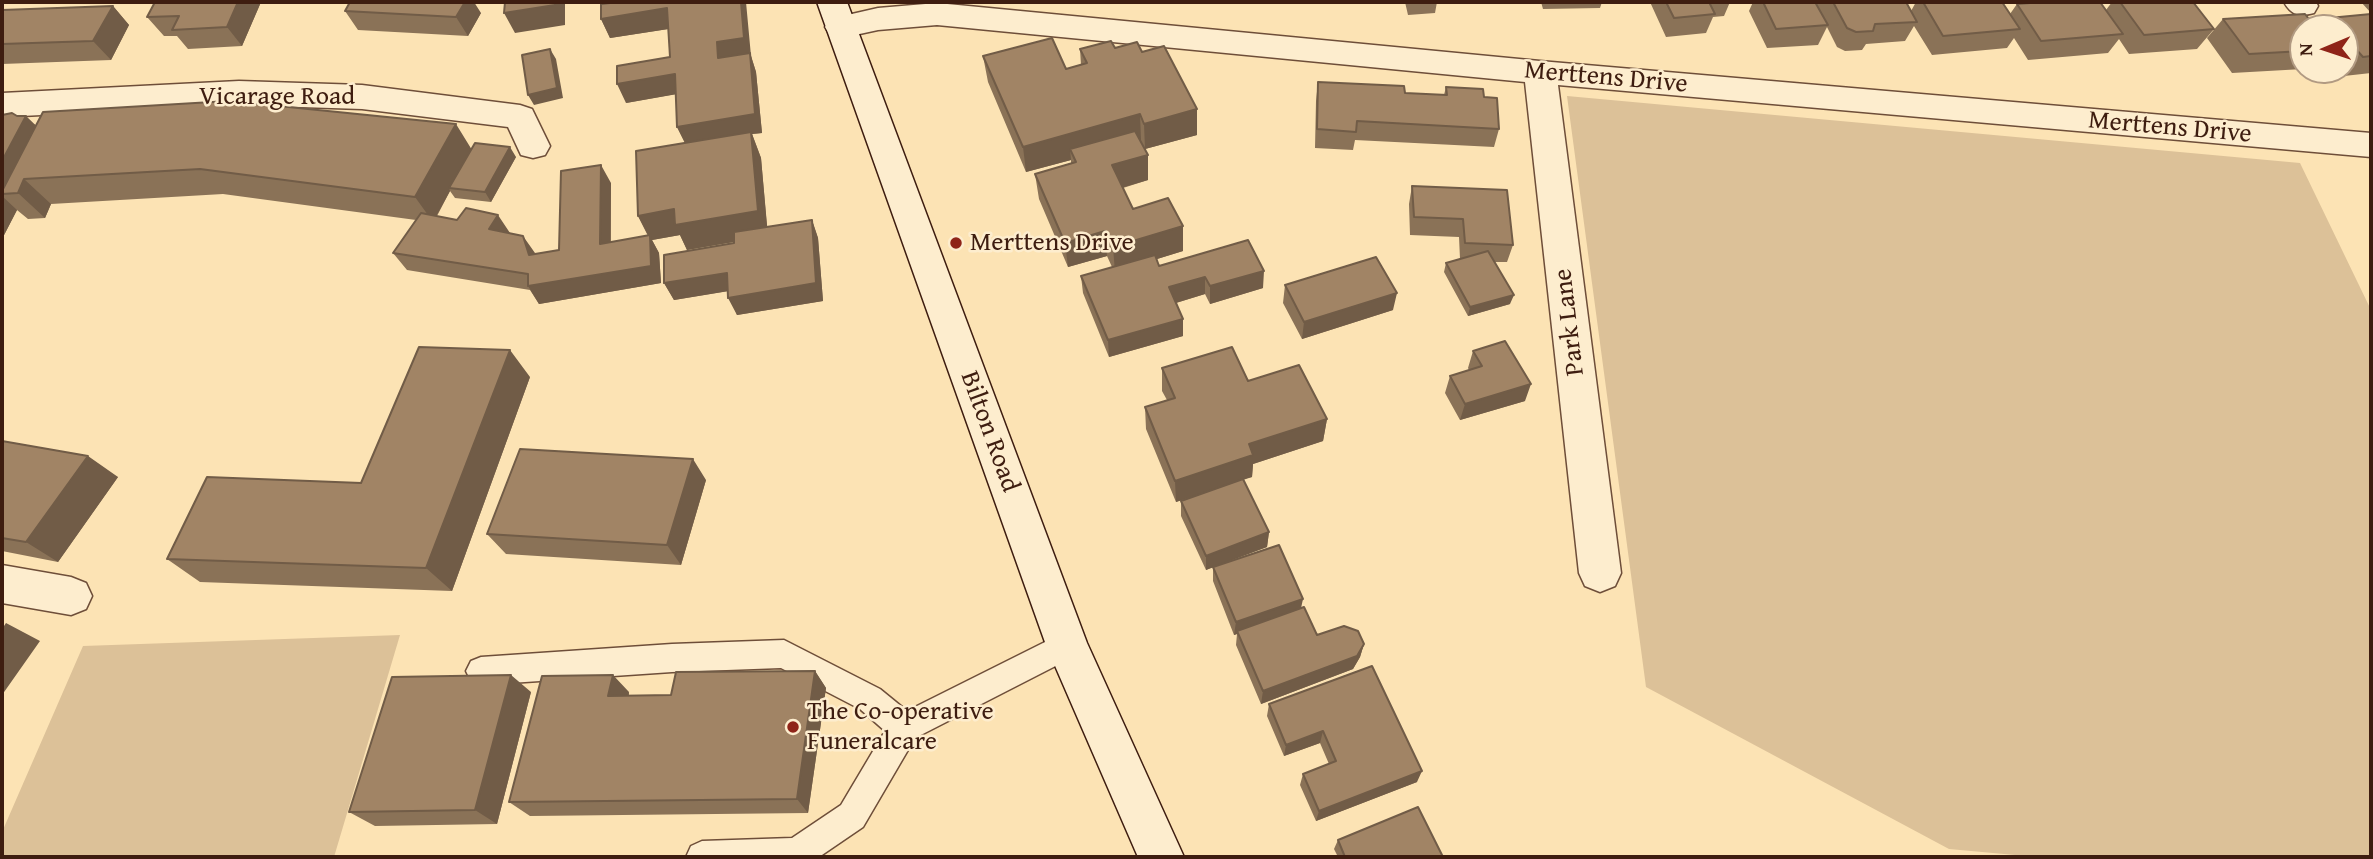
<!DOCTYPE html>
<style>
body{margin:0}
#map{position:relative;width:2373px;height:859px;overflow:hidden;background:#fce3b4;font-family:"Gentium Book Plus",serif}
canvas{display:block}
.frame{position:absolute;inset:0;border:4px solid #3e1d10;pointer-events:none}
.north{position:absolute;left:2289px;top:14px;width:70px;height:70px;box-sizing:border-box;background:#fdedce;border:2px solid #b19a82;border-radius:50%;rotate:268deg;font-size:19px;font-weight:700;line-height:28px;text-align:center;color:#3e1d10}
.north::after{content:'';display:block;margin:auto;width:24px;height:32px;background:#8f2418;clip-path:polygon(50% 0,100% 100%,50% 72%,0 100%)}
</style>
<div id="map">
<canvas width="2373" height="859"></canvas>
<div class="frame"></div>
<div class="north">N</div>
</div>
<script>
const ctx = document.querySelector('canvas').getContext('2d');
ctx.lineJoin = 'round';
function fillPath(path, color) { ctx.fillStyle = color; ctx.fill(path, 'evenodd'); }
function strokePath(path, color, width, dash) { ctx.strokeStyle = color; ctx.lineWidth = width; ctx.lineCap = dash ? 'butt' : 'round'; ctx.setLineDash(dash || []); ctx.stroke(path); }
function write(font, color, halo, rows, align = 'center') {
  ctx.font = font + ' "Gentium Book Plus",serif'; ctx.lineWidth = 5; ctx.setLineDash([]); ctx.textBaseline = 'middle'; ctx.strokeStyle = halo; ctx.fillStyle = color; for (const [text, x, y, turn = 0] of rows) {
    ctx.save(); ctx.translate(x, y); ctx.rotate((+turn || 0) * Math.PI / 180); ctx.textAlign = isNaN(turn) ? turn : align; if (halo) ctx.strokeText(text, 0, 0); ctx.fillText(text, 0, 0); ctx.restore();
  }
}
const green = new Path2D(`
 M1567,96L2300,163L2371,310V857H2037L1949,849L1646,687Z
 M400,635L334,857H2V832L83,646Z`);
const lane = new Path2D(`
 M1067,631L1077,635L1081,645L1077,655L915,738L863,827L819,857H686L691,846L702,841L792,838L841,805L885,731L860,709L781,668L672,672L481,685L471,681L466,671L471,661L481,657L672,644L784,640L880,689L907,711Z`);
const street = new Path2D(`
 M2284,2H2316L2318,6L2314,13C2299,17 2291,15 2284,2Z
 M937,3L1540,61L2371,133V157L1558,85L1621,573L1615,586L1600,592L1585,586L1579,573L1525,82L937,25L878,30L841,38L830,35L825,27L830,19L878,8Z
 M239,81L362,85L520,105L532,109L550,146L545,155L533,158L521,155L508,127L362,109L239,105L2,117V93Z
 M2,565L71,577L86,583L92,596L86,609L71,615L2,603Z`);
const secondary = new Path2D(`
 M817,2H847L1087,643L1184,857H1138L1046,645Z`);
const wall = new Path2D(`
 M261,2L242,46L188,49L177,36H164L147,17Z
 M1405,2H1437L1435,13L1408,15Z
 M1541,2H1602L1600,8L1543,9Z
 M1650,2H1730L1724,16L1713,17L1706,33L1666,37Z
 M1753,2H1906L1911,11L1916,2H2002L2010,14L2017,4L2106,10L2112,2H2193L2214,29L2197,49L2129,54L2119,39L2108,53L2028,60L2014,38L2007,48L1932,55L1914,26L1905,41L1866,44L1862,50L1845,51L1837,47L1827,27L1818,45L1767,48L1749,11Z
 M2361,2H2371V13Z
 M601,4L751,56L756,72L762,133L752,134L761,158L767,227L812,220L818,238L823,301L737,315L728,291L674,300L664,283L734,243V242L687,250L680,235L652,240L659,253L661,283L539,304L530,290L407,270L393,253L416,220L223,194L51,204L45,218L28,219L17,210L2,239V115L36,125L472,149L516,157L491,202L455,198L450,191L437,216L510,233L535,254L559,250L611,183V242L648,236L638,216L685,143L677,127L676,94L626,103L670,57L668,29L610,38L601,19Z
 M113,6L129,25L111,60L2,64V10Z
 M345,11L481,13L468,36L358,30Z
 M2371,14V73L2344,76L2339,70H2345V28H2320L2329,18Z
 M2223,19L2303,28V69L2232,73L2207,38Z
 M1080,49L1142,52L1197,109V135L1145,149L1140,140L1148,155V180L1123,188L1133,209L1183,251L1157,259L1159,266L1263,288L1210,304L1205,294L1176,303L1183,336L1109,357L1083,293L1081,276L1112,267L1107,256L1068,267L1039,199L1035,174L1071,163V160L1026,172L988,82L983,56L1066,69L1081,65Z
 M1318,82L1405,93L1444,95L1446,87L1484,97L1499,129L1494,147L1355,140L1353,150L1315,148L1316,101Z
 M1412,186L1513,245L1507,262H1494L1510,304L1468,316L1444,272L1446,263L1460,259L1459,237L1410,235L1409,204Z
 M1285,285L1393,310L1302,339L1283,303Z
 M1473,351L1525,401L1460,420L1445,393L1450,376L1469,370L1468,368Z
 M1162,368L1248,381L1327,419L1323,441L1253,464L1252,477L1243,479L1269,532L1267,547L1220,564L1301,608L1317,635L1364,644L1360,657L1353,669L1261,704L1236,645L1237,634L1234,635L1213,581V567L1206,570L1181,516V501L1229,484L1176,502L1146,429L1145,407L1167,400L1162,391Z
 M530,377L452,591L200,582L167,559L361,483Z
 M2,441L118,477L58,562L2,551Z
 M706,480L681,565L506,554L487,534Z
 M1372,666L1417,782L1316,821L1300,785L1303,774L1329,764L1320,743L1284,756L1267,716L1269,704Z
 M815,671L826,688L808,813L530,816L509,802L629,692V695H671Z
 M531,692L497,824L375,826L349,812Z
 M1338,840L1443,857H1338L1334,849Z`);
const shadedWall = new Path2D(`
 M238,2H261L242,46L227,27Z
 M465,2H474L481,13L468,36L456,17Z
 M555,2H565V25L515,33L504,13Z
 M741,2H746L751,56L756,72L762,133L752,134L761,158L768,236L687,250L680,235L652,240L659,253L661,283L539,304L528,286L650,239L638,216L686,145L677,127L717,42Z
 M113,6L129,25L111,60L93,41Z
 M667,8L675,28L610,38L601,19Z
 M550,49L556,59L563,98L534,105L528,95Z
 M675,74L683,93L626,103L617,84Z
 M1197,109V135L1145,149L1144,124Z
 M1140,114L1141,140L1074,159L1070,149L1071,160L1026,172L1023,147Z
 M26,116L52,141L24,179L51,204L45,218L18,193L2,194V161Z
 M456,124L472,150L449,188L450,191L433,222L415,197Z
 M510,147L516,157L491,202L485,192Z
 M1148,155V180L1114,190L1112,165Z
 M601,165L611,183L610,262L600,244Z
 M2,196L17,210L2,239Z
 M498,215L510,233L501,247L489,229Z
 M812,220L818,238L823,301L737,315L728,298Z
 M1183,226V251L1115,272L1113,247Z
 M1105,231L1107,256L1068,267L1065,243Z
 M523,236L535,253L541,273L529,255Z
 M1264,271L1263,288L1210,304V286Z
 M727,273L735,290L674,300L664,283Z
 M1205,277V294L1169,305V287Z
 M1397,293L1393,310L1302,339L1304,322Z
 M1514,295L1510,304L1468,316L1470,307Z
 M1183,319V336L1109,357L1108,340Z
 M510,350L530,377L452,591L426,568Z
 M1531,384L1525,401L1460,420L1465,404Z
 M1327,419L1323,441L1253,464L1252,477L1176,502L1175,481L1249,444Z
 M88,456L118,477L58,562L26,542Z
 M693,459L706,480L681,565L667,545Z
 M1269,532L1267,547L1206,570V556Z
 M1303,599L1300,613L1237,631V634L1234,635L1236,622Z
 M6,623L40,641L2,695V629Z
 M1364,644L1360,657L1353,669L1261,704L1263,691Z
 M815,671L826,688L808,813L797,799Z
 M511,675L531,692L497,824L475,810Z
 M613,675L629,692L625,712L608,696Z
 M1323,731L1320,743L1284,756L1286,745Z
 M1422,771L1417,782L1316,821L1319,811Z`);
const building = new Path2D(`
 M155,2H238L227,27L172,30L179,16L147,17Z
 M350,2H465L456,17L345,11Z
 M505,2H555V5L504,13Z
 M619,2H741L744,38L717,42L718,58L750,53L755,114L677,127L675,74L617,84V66L670,57L667,8L601,19V4Z
 M1666,2H1709L1715,14L1674,18Z
 M1763,2H1815L1828,25L1776,29Z
 M1833,2H1906L1917,22L1875,24L1873,31L1856,32L1847,28Z
 M1923,2H2002L2020,29L1943,36Z
 M2043,2H2100L2123,34L2041,41L2017,4Z
 M2120,2H2193L2214,29L2144,35Z
 M113,6L93,41L2,44V10Z
 M2305,14L2316,28H2303V51L2249,54L2223,19Z
 M2371,14V56L2363,57L2345,37V28H2337L2329,18Z
 M1052,38L1066,69L1087,63L1080,49L1111,41L1115,48L1137,42L1142,52L1164,46L1197,109L1144,124L1140,114L1023,147L983,56Z
 M550,49L557,88L528,95L522,55Z
 M1318,82L1404,86L1405,93L1447,95L1446,87L1483,89L1484,97L1497,98L1499,129L1357,121L1356,132L1317,129Z
 M229,101L456,124L415,197L200,169L24,179L18,193L2,194V191L43,112Z
 M12,113L17,116H26L2,161V115Z
 M1135,131L1148,155L1112,165L1133,209L1168,198L1183,226L1113,247L1105,231L1065,243L1035,174L1076,162L1070,149Z
 M751,132L758,211L675,225L674,209L638,216L636,151Z
 M475,143L510,147L485,192L449,188Z
 M601,165L600,244L650,235L651,266L528,286V274L393,253L421,213L457,220L466,208L498,215L489,229L523,236L529,255L559,250L561,171Z
 M1412,186L1507,190L1513,245L1465,243L1463,219L1414,217Z
 M812,220L816,283L728,298L727,273L664,283V255L734,243V232Z
 M1248,240L1264,271L1210,286L1205,277L1169,287L1183,319L1108,340L1081,276L1155,255L1159,266Z
 M1488,251L1514,295L1470,307L1446,263Z
 M1376,257L1397,293L1304,322L1285,285Z
 M1505,341L1531,384L1465,404L1450,376L1482,366L1473,351Z
 M419,347L510,350L426,568L167,559L207,477L361,483Z
 M1232,347L1248,381L1299,365L1327,419L1249,444L1253,455L1175,481L1145,407L1175,398L1162,368Z
 M2,441L88,456L26,542L2,538Z
 M520,449L693,459L667,545L487,534Z
 M1243,479L1269,532L1206,556L1181,501Z
 M1279,545L1303,599L1236,622L1213,567Z
 M1304,607L1317,635L1344,626L1358,631L1364,644L1357,656L1263,691L1237,631Z
 M1372,666L1422,771L1319,811L1303,774L1336,761L1323,731L1286,745L1269,704Z
 M815,671L797,799L509,802L542,676L613,675L608,696L671,695L676,672Z
 M511,675L475,810L349,812L392,677Z
 M1418,807L1443,857H1345L1338,840Z`);
const markers = [
 [956,243,7,"#8f2418"],
 [793,727,7,"#8f2418"]
];
const streetNames = [
 ["Merttens Drive",1606,78,5],
 ["Vicarage Road",277,97],
 ["Merttens Drive",2170,128,5],
 ["Park Lane",1570,322,-97],
 ["Bilton Road",989,432,70]
];
const poiNames = [
 ["Merttens Drive",970,243],
 ["The Co-operative",807,712],
 ["Funeralcare",807,742]
];
fillPath(green, '#dcc198');
strokePath(lane, '#6e4e39', 3);
strokePath(street, '#6e4e39', 3);
strokePath(secondary, '#3e1d10', 3);
fillPath(lane, '#fdedce');
fillPath(street, '#fdedce');
fillPath(secondary, '#fdedce');
fillPath(wall, '#8a7257');
fillPath(shadedWall, '#715c47');
fillPath(building, '#a18465');
strokePath(building, '#715c47', 2);
for (const [x, y, r, color] of markers) { const dot = new Path2D(); dot.arc(x, y, r, 0, 2 * Math.PI); ctx.fillStyle = color; ctx.fill(dot); strokePath(dot, '#fdedce', 2.5); }
write('26px', '#3e1d10', '#fdedce', streetNames);
write('26px', '#3e1d10', '#fdedce', poiNames, 'left');
</script>
